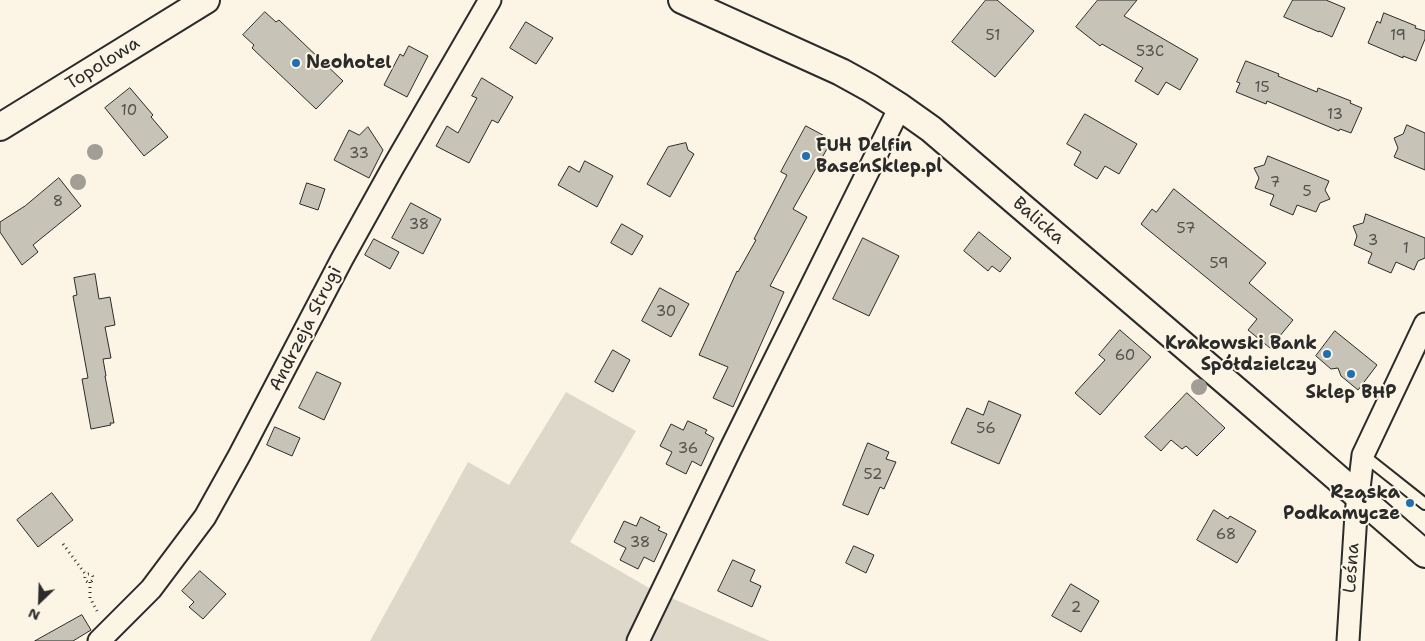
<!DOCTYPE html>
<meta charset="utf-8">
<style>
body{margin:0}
#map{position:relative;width:1425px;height:641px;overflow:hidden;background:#fcf5e5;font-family:"Shantell Sans",sans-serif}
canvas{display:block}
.north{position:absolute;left:15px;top:576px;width:50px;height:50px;-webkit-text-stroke:4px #fcf5e5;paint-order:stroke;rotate:204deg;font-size:14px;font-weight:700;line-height:20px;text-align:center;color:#2b2b2b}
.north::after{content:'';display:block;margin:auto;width:18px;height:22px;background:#2b2b2b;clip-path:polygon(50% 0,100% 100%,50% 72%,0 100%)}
</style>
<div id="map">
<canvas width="1425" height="641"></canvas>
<div class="north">N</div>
</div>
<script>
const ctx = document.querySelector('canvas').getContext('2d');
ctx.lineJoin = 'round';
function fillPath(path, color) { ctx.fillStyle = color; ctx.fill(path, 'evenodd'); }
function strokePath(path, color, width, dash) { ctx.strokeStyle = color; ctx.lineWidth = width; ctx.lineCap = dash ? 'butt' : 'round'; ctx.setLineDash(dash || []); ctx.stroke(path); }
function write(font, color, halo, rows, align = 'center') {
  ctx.font = font + ' "Shantell Sans",sans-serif'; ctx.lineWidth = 4; ctx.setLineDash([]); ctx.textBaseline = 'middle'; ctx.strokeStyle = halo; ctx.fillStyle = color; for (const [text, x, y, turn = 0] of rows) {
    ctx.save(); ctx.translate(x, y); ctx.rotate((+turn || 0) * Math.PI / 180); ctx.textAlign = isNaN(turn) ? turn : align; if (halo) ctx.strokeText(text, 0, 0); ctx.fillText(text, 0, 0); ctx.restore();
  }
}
const green = new Path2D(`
 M566,392L636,431L570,542L656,592L632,641H370L468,462L509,485Z
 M667,596L770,641H648Z`);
const building = new Path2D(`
 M986,0H997L1034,31L995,77L952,42Z
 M1098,0H1137L1124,16L1198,59L1180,90L1166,82L1158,95L1147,88L1135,81L1143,68L1102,44L1100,46L1076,27Z
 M1293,0H1326L1345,8L1332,37L1319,31V32L1284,17Z
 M265,12L276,22L279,20L343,81L316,109L252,48L254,45L243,35Z
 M1384,13L1416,26L1415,28L1425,31V39L1416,61L1403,56V58L1368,43L1377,21L1380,23Z
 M526,22L553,38L536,64L510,48Z
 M409,46L428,56L407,97L384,85L400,54L403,56Z
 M1246,61L1279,74L1278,76L1317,92L1318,88L1351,101L1350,103L1362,108L1351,133L1340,129L1339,131L1267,101L1266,104L1236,92L1240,83L1237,82Z
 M482,78L513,97L498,123L492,120L469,163L436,146L447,126L458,133L477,98L472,96Z
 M130,88L153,115L151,117L168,137L144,156L105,108Z
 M1085,114L1137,144L1119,174L1105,166L1097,179L1074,165L1081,152L1067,144Z
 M1407,125L1425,133V170L1394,157L1398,148L1394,138L1403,134Z
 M806,126L832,140L793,209L807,217L770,286L784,292L733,407L713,398L728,367L699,355L737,271L738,272L756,240L754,239L787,175L781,172Z
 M368,127L383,150L369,178L334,160L349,130L359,135Z
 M686,143L688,150L694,154L670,197L647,184L668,147Z
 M1268,156L1329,181L1325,190L1330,199L1320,203L1316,212L1297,205L1293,215L1270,205L1274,195L1255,188L1259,178L1254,168L1264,165Z
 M585,161L613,176L597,207L558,185L569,166L579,172Z
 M59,178L81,206L33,245L38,252L22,265L0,232V222L25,206Z
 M307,183L325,189L318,210L300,204Z
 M1174,189L1266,263L1249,283L1293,320L1270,348L1248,330L1257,319L1141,224L1152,209L1156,212Z
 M411,203L441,219L423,254L392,238Z
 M1366,214L1425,238V258L1418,261L1414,270L1396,262L1391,273L1368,263L1372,253L1354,245L1357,236L1353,226L1363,223Z
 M622,224L643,236L632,255L611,243Z
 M979,232L1011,258L1000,272L992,266L988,271L964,251Z
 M863,238L899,256L869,316L833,299Z
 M374,239L399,252L390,269L365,255Z
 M95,274L99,299L110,297L115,325L105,327L111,358L103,359L106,376H105L114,423H110L111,425L91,429L82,379L88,378L73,296L77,295L74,278Z
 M660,288L689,304L671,337L642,321Z
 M1120,330L1151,357L1100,415L1075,393L1105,360L1099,355Z
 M1335,331L1377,365L1358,390L1341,376L1338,368L1331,369L1316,356Z
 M613,350L630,360L613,392L595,382Z
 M317,372L341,383L324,420L299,408Z
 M1187,393L1225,428L1197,456L1186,446L1182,449L1171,440L1161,451L1145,437Z
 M989,401L1021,415L999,464L951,443L967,408L983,415Z
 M688,421L707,430L705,433L714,438L701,466L692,461L686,474L666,464L672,452L660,446L671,424L683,430Z
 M275,427L300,438L292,456L267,445Z
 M868,443L889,452L886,459L896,462L884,489L880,487L868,515L843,505Z
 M52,493L73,520L38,547L17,520Z
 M1214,510L1228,519L1230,516L1256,531L1237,563L1197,540Z
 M641,517L660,527L658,530L667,534L654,562L644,557L638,569L620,560L626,548L614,542L624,521L636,526Z
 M854,546L874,555L866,573L846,563Z
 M733,560L755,570L750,581L761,586L752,607L718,591Z
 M200,571L226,594L203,619L189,607L194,602L182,591Z
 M1071,584L1099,601L1081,632L1052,616Z
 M82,615L91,630L73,641H35Z`);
const path = new Path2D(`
 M63,544L86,575
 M85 578a4 4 0 1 1 8 0a4 4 0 1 1-8 0Z
 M90,582V598L97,611`);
const service = new Path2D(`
 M1363,455L1425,504`);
const minor = new Path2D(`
 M99,641L151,589L205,517L239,456L342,259L392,169L490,0
 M638,641L730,450L900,107
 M1348,641L1356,514L1363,455L1425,324`);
const tertiary = new Path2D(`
 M682,0L841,72L870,88L900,107L931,129L1244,397L1425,554
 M0,127L206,0`);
const trees = [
 [95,152],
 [78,182],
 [1199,387]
];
const markers = [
 [296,63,5,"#1f6fb2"],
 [806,156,5,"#1f6fb2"],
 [1327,354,5,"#1f6fb2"],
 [1351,374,5,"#1f6fb2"],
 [1410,503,5,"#1f6fb2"]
];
const numberNames = [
 ["51",993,36],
 ["19",1398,36],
 ["53C",1150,52],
 ["15",1262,88],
 ["10",129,111],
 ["13",1335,115],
 ["33",359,154],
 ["7",1275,183],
 ["5",1307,192],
 ["8",58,202],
 ["38",419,225],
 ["57",1186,229],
 ["3",1373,241],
 ["1",1406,249],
 ["59",1219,264],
 ["30",666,312],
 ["60",1125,356],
 ["56",986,429],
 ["36",688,449],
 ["52",873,475],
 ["68",1226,535],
 ["38",640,543],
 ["2",1076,608]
];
const poiNames = [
 ["Neohotel",306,63],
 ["FUH Delfin",816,146],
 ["BasenSklep.pl",816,167],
 ["Krakowski Bank",1317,344,"right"],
 ["Spółdzielczy",1317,365,"right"],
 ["Sklep BHP",1351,393,"center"],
 ["Rząska",1400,493,"right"],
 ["Podkamycze",1400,514,"right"]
];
const streetNames = [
 ["Topolowa",103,64,-32],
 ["Balicka",1038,221,41],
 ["Andrzeja Strugi",306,329,-63],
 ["Leśna",1352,568,-86]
];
fillPath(green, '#ded8ca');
fillPath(building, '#c8c3b7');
strokePath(building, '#2b2b2b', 1);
strokePath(service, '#2b2b2b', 14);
strokePath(minor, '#2b2b2b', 25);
strokePath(tertiary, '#2b2b2b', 30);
strokePath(path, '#2b2b2b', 3, [1, 4]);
strokePath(service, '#fcf5e5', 10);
strokePath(minor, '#fcf5e5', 21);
strokePath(tertiary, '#fcf5e5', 26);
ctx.fillStyle = '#a29e95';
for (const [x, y] of trees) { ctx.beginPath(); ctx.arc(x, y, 8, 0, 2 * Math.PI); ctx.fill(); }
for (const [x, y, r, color] of markers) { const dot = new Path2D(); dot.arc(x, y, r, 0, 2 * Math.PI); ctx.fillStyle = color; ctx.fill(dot); strokePath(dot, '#fcf5e5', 2); }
write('15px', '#52514e', null, numberNames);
write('bold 18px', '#2b2b2b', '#fcf5e5', poiNames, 'left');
write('18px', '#2b2b2b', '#fcf5e5', streetNames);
</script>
